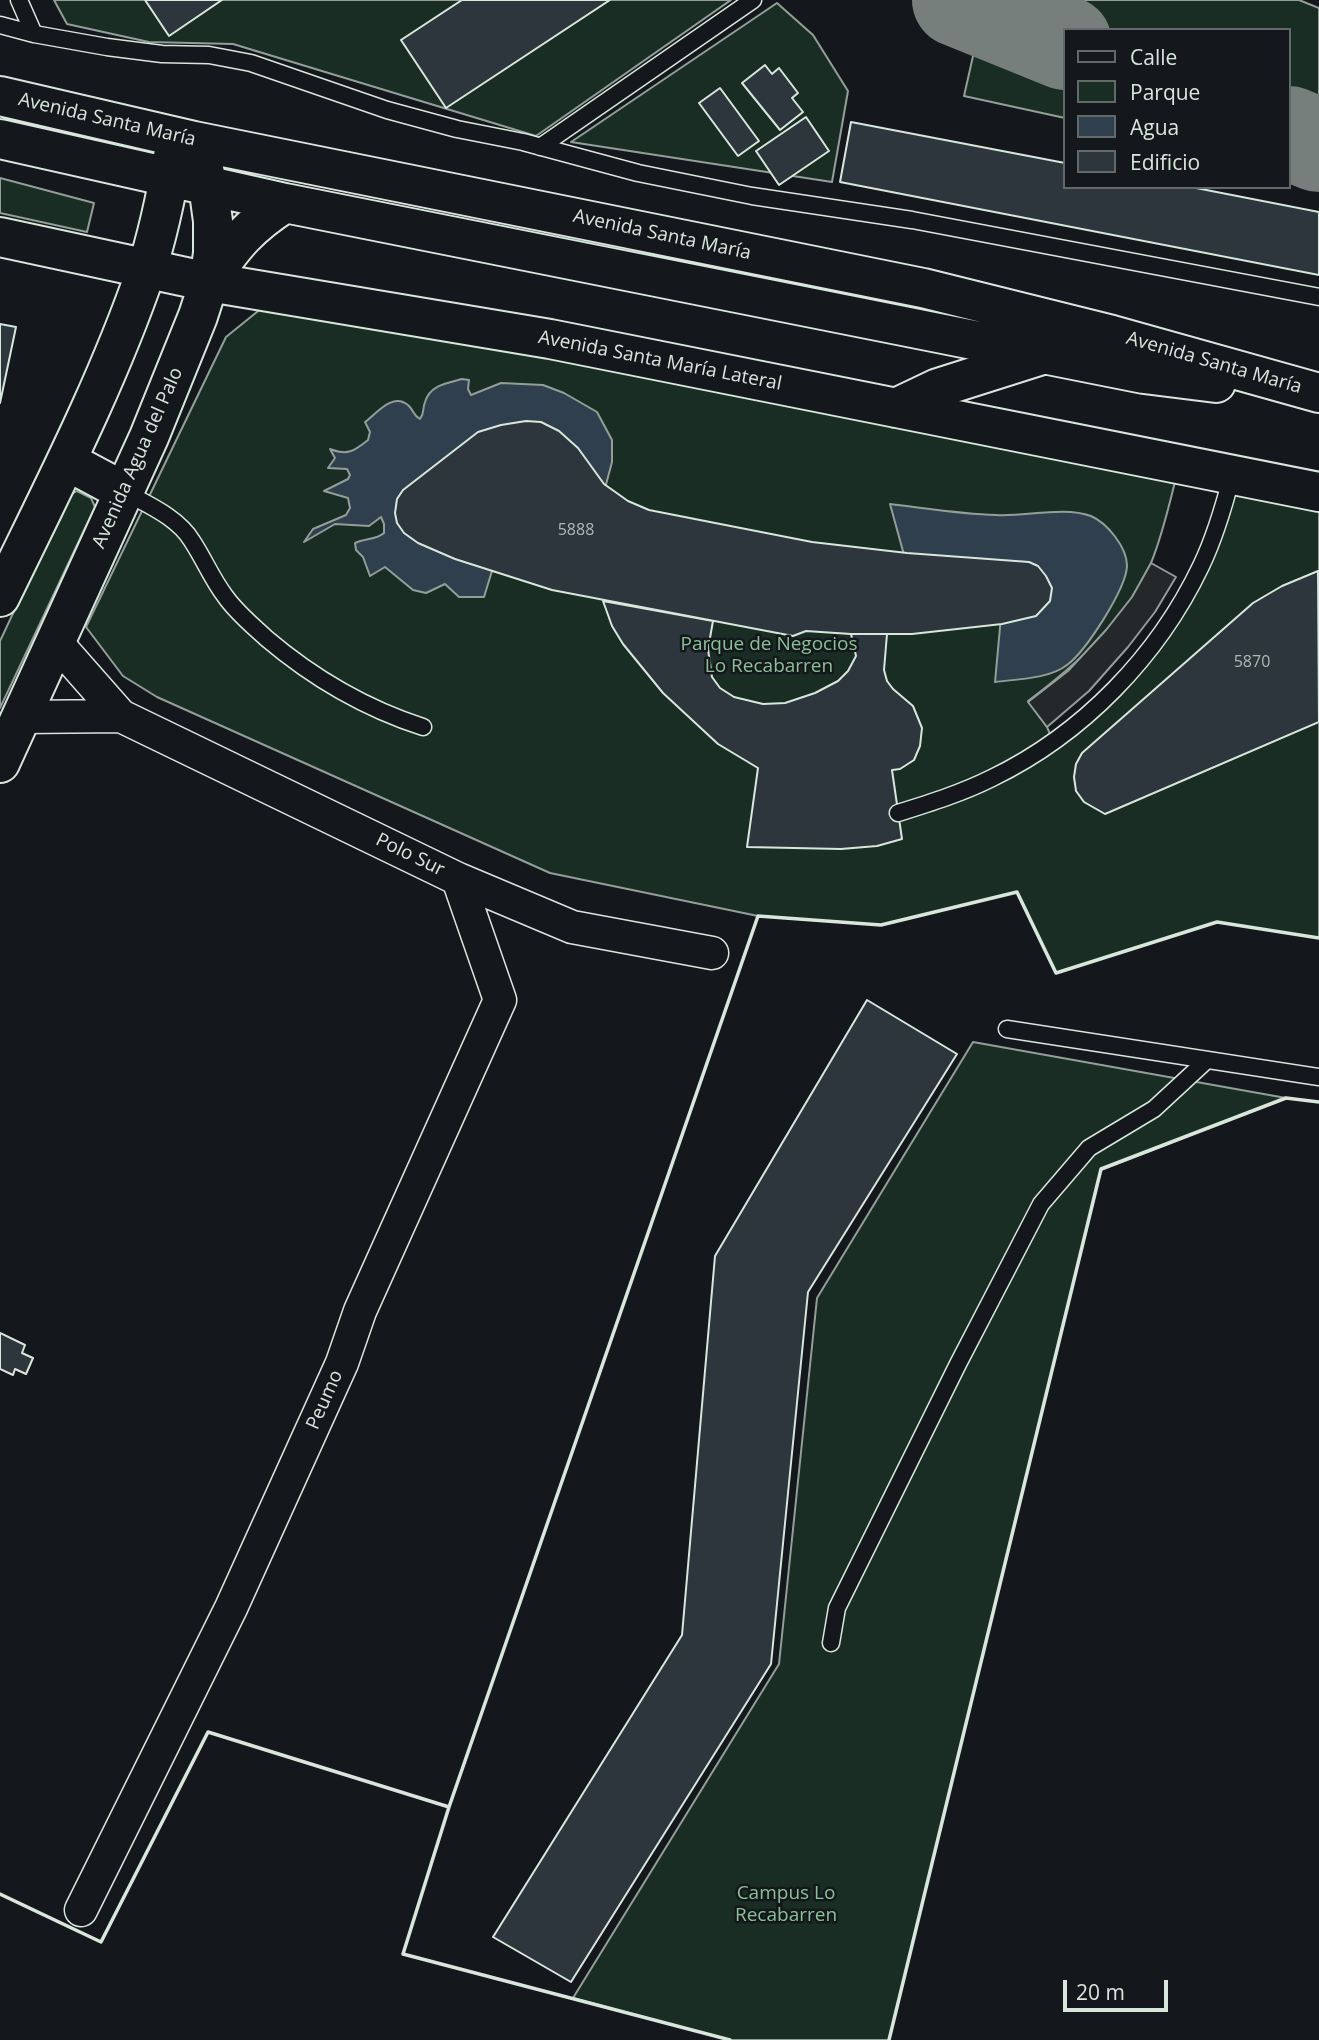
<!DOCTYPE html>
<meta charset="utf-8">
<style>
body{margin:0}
#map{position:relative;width:1319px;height:2040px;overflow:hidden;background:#14181c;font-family:"Open Sans",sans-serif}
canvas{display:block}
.legend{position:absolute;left:1063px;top:28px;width:228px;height:161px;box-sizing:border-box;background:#14181c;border:2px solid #626a69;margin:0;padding:9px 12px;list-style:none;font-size:21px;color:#d8e6dc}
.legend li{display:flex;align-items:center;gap:14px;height:35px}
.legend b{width:35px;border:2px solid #626a69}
.scale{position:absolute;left:1063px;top:1980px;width:105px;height:32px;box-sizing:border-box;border:4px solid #d8e6dc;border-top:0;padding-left:9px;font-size:21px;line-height:24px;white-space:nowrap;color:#d8e6dc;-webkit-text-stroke:5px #14181c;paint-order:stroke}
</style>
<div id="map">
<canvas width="1319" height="2040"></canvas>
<ul class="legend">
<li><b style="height:9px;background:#14181c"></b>Calle</li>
<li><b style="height:19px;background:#1a2d24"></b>Parque</li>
<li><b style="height:19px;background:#2f3f4d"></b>Agua</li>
<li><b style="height:19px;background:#2c363c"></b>Edificio</li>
</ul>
<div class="scale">20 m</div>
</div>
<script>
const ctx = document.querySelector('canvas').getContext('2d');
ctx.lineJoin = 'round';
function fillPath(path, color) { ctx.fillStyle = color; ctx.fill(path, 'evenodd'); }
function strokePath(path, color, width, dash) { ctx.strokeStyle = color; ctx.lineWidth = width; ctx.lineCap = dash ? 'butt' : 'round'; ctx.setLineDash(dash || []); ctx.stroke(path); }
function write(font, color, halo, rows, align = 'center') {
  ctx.font = font + ' "Open Sans",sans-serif'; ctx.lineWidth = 5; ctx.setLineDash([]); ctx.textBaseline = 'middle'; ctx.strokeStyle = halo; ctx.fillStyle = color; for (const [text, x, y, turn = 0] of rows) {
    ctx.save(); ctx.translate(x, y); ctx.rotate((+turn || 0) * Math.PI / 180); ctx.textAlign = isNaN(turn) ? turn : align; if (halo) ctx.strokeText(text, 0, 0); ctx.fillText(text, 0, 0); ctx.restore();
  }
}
const green = new Path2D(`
 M54,0H731L536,136L233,44L149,42L67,24Z
 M999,0H1299L1319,8V128L1289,116V30H1073Z
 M777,3L813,35L848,91L832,182L571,142Z
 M978,34L1018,35L1065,53V118L964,96Z
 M0,178L94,203L87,232L0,213Z
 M268,303L1178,470C1170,501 1163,534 1151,563C1127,620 1076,665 1028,701L1047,727L1053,741L1077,724L1177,610L1230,483L1319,502V938L1217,922L1056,973L1017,892L881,925L758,916L550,873L157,697L123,676L86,627L226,337Z
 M77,491L91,498L95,507L0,708V641L68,496Z
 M973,1042L1286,1098L1101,1170L889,2040H730L573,1998L779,1664L817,1298Z`);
const parking = new Path2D(`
 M1151,563L1176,577L1155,612L1128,647L1089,691L1047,727L1028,702L1068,671L1106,630L1132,597Z`);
const water = new Path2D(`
 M462,379L469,380L468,389L471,395L501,383L543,385L564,393L597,412L612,440V462L604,492L496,558L484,597H459L445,584L426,593L413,590L385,567L370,576L363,557L356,550L355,543C365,538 376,540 384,533V524L381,517L369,526L335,524L304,542L313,529L346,515L350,508L348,498L324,491L348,479L350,475L347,469L328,468L335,458L330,449C348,456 354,451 368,440L370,432L365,422C376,414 393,391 409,406C414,411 413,415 420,419C425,412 422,410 425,402C430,385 447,383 462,379Z
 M890,504C925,508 960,514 996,515C1024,517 1064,506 1091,516C1107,523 1127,547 1127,566C1126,589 1086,651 1067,665C1049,679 1017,679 995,682L1005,573H909Z`);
const taxiway = new Path2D(`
 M959,0L1065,43
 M1289,133L1319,145`);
const building = new Path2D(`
 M145,0H222L169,36Z
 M462,0H610L446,108L401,40Z
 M765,65L772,74L779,68L798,93L792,98L803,112L780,130L742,83Z
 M720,88L759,141L738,156L699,103Z
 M806,117L829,151L779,185L756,151Z
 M851,122L1065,163V187H1191L1319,212V275L840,182Z
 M0,324L16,327L0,403Z
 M526,421L541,422L559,431L578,448L604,484L628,501L649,510L812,542L907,553L1029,562L1038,566L1046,576L1052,588L1050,601L1036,616L1002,624L912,634H851L806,631L793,636L552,590L455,559L418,543L404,533L397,523L395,513L397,499L403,490L478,432L501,425Z
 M1318,571L1319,722L1105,814L1084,802L1076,791L1074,777L1076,764L1082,753L1253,603L1282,586Z
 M603,601L713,621L708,649L712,677L720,688L734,697L763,704L785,703L815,693L838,681L848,671L856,656L851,634H887L884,670L887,681L893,689L913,706L922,728L920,746L914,760L900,769L892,770L902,839L877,846L841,849L747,847L758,768L718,744L663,693L623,644L612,626Z
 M867,1000L957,1054L808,1292L771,1664L571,1982L493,1937L682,1635L715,1256Z
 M0,1333L25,1345L22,1353L33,1358L26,1374L15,1369L13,1375L0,1369Z`);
const lane = new Path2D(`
 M0,25L34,34L19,0
 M34,34L107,47L162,54L209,55L251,63L387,110L457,129L523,142L638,173L752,196L912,220L1319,297
 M540,147L753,0
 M123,491C146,504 178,517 192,541C204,559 212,579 225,596C236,612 252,625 266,638C313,678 364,708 423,727
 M898,813C930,803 962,793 992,778C1083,734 1158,656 1201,566C1215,537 1224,506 1232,475
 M1007,1029L1319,1077
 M831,1643L837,1608L958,1364L1041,1204L1089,1148L1154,1109L1207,1060`);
const street = new Path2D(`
 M55,641L121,716L458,879L572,927L712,953
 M21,717L121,716
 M81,1910L231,1608L342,1363L360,1311L500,1000L458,879`);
const secondary = new Path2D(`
 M0,96L194,141L923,288L1112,335L1319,393
 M0,139L285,203L1144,374L1216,383
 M0,237L209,282L550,339L1319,492
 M210,280C234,244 249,226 285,203
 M896,408L938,388L1039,356
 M67,461L123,491
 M0,597C52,490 107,384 146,271C159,232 167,191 174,151
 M0,763L149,437L198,316L209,282L213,253V221L208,185L202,162`);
const wall = new Path2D(`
 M0,1894L101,1942L208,1732L449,1807
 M730,2040L403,1954L449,1807L758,916L881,925L1017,892L1056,973L1217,922L1319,938
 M889,2040L1101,1169L1286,1098L1319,1102`);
const numberNames = [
 ["5888",576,530],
 ["5870",1252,662]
];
const streetNames = [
 ["Avenida Santa María",107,120,13],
 ["Avenida Santa María",662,235,12],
 ["Avenida Santa María Lateral",660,361,11],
 ["Avenida Santa María",1214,363,16],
 ["Avenida Agua del Palo",138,458,-66],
 ["Polo Sur",410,855,26],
 ["Peumo",325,1400,-66]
];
const parkNames = [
 ["Parque de Negocios",769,645],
 ["Lo Recabarren",769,667],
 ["Campus Lo",786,1894],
 ["Recabarren",786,1916]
];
fillPath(green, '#1a2d24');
strokePath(green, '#939e99', 2);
fillPath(parking, '#24282b');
strokePath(parking, '#939e99', 2);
fillPath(water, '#2f3f4d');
strokePath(water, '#939e99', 2);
strokePath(taxiway, '#767f7c', 94);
fillPath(building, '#2c363c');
strokePath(building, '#d8e6dc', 2);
strokePath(lane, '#d8e6dc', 19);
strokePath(street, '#d8e6dc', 35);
strokePath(secondary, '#d8e6dc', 42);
strokePath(lane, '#14181c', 16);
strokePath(street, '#14181c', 32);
strokePath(secondary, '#14181c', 38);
strokePath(wall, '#d8e6dc', 3.5);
write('16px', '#adbab4', null, numberNames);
write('19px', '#d8e6dc', '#14181c', streetNames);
write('19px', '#8ac095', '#14181c', parkNames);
</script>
